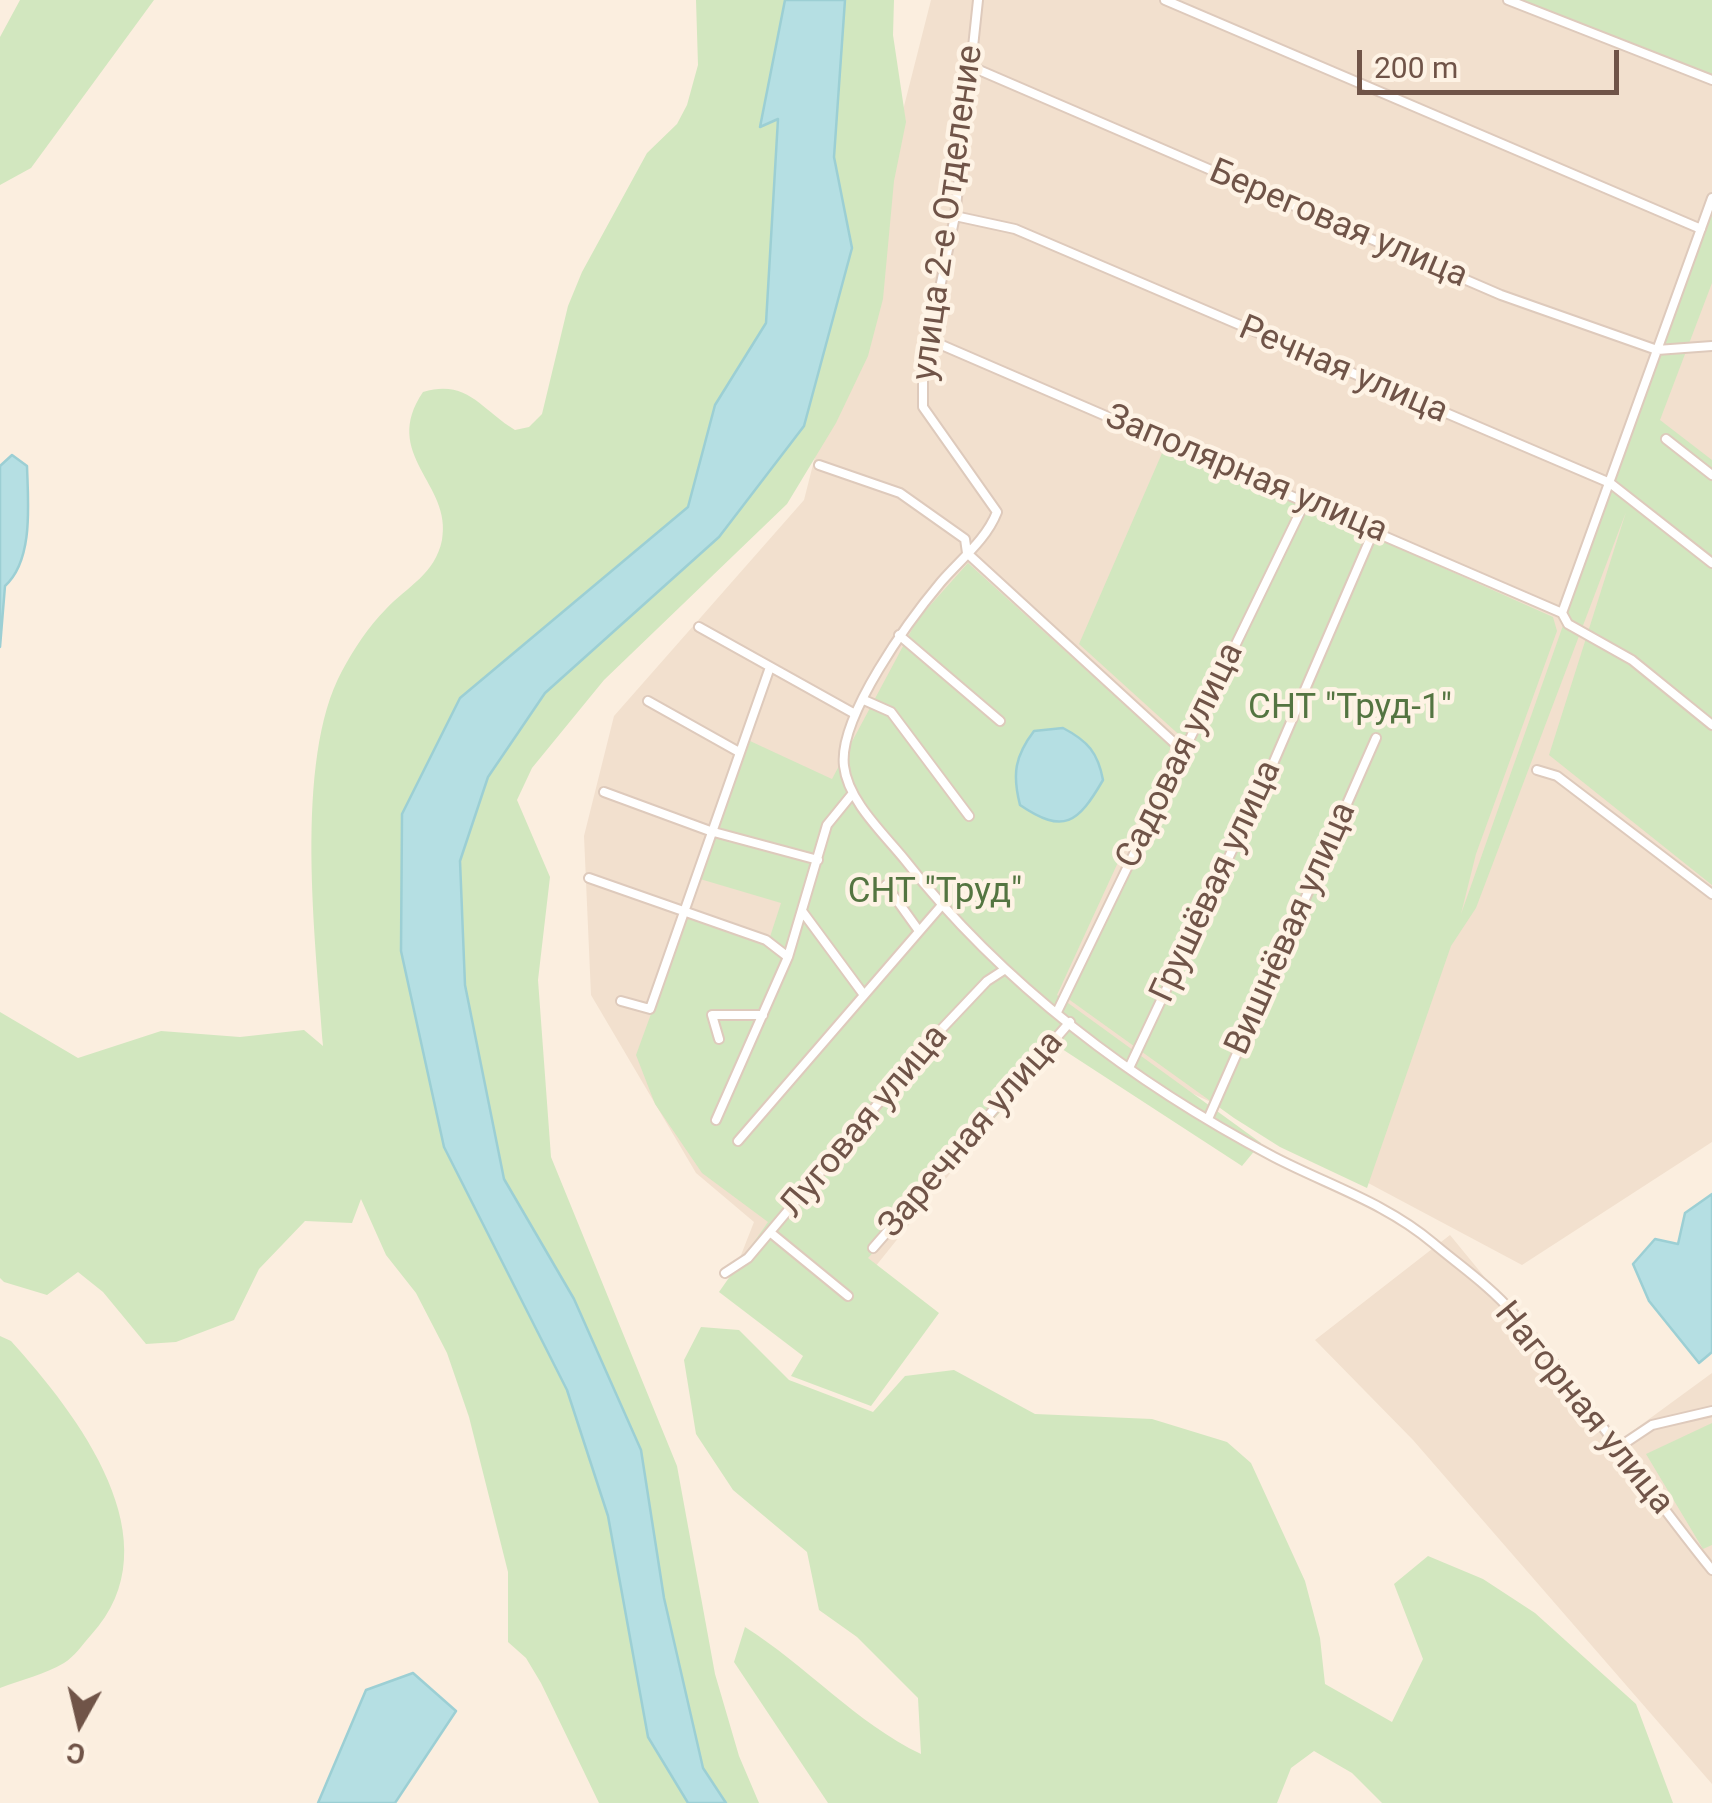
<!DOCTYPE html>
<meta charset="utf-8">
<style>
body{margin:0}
#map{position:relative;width:1712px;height:1803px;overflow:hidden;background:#fbeedf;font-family:Roboto,sans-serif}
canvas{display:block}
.north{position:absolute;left:30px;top:1673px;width:100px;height:100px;-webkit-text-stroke:8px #fef3e5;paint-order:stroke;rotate:188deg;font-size:28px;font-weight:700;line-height:40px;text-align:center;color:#705448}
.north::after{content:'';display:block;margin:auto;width:35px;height:45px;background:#705448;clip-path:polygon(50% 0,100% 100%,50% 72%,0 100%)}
.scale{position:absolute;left:1357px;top:50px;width:262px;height:45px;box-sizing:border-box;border:5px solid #705448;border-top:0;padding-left:12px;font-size:30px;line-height:35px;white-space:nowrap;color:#705448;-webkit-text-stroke:8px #fef3e5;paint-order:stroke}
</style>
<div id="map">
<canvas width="1712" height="1803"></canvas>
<div class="north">С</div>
<div class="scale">200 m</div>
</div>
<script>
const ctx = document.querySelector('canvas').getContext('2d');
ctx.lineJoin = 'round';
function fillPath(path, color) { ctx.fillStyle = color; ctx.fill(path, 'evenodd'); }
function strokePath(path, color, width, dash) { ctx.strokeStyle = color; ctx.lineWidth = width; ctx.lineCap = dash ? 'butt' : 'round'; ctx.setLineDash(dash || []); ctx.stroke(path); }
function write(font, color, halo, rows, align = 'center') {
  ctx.font = font + ' Roboto,sans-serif'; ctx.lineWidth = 9; ctx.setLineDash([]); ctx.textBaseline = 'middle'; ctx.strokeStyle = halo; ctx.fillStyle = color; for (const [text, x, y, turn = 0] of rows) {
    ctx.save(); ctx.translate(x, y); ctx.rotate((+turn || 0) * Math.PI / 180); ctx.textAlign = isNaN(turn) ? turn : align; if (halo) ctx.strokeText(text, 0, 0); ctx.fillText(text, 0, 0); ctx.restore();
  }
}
const residential = new Path2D(`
 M931,0H1712V1142L1522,1265L1248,1119L1062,1034L814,1343L732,1278L754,1222L696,1173L591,995L584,836L614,716L804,500Z
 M1450,1235L1619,1441L1712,1373V1784L1413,1440L1315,1340Z`);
const green = new Path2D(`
 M20,0H154L31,168L0,185V37Z
 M696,0H894L893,35L906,122L894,181L883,299L868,356L836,423L787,504L604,680L532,768L517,800L550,877L538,980L551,1157L677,1466L715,1674L739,1756L759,1803H599L541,1683L526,1658L508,1642V1572L469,1417L447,1353L416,1293L386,1255L361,1199L352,1223L305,1221L259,1269L234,1320L176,1342L146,1344L103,1292L78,1272L47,1295L4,1282L0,1278V1012L78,1058L161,1031L240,1037L304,1030L323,1046C316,944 293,761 342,671C354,649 368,627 386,609C408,586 435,574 442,540C453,484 380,455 423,392C468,379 480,409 515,430L529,427L542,414L568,306L582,272L647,153L677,124L687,105L698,65Z
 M1513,0H1712V80Z
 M1712,204V283L1660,420L1712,460V885L1549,755L1626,512L1476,908L1451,946L1367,1188L1280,1147L1234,1118L1067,998L1186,741L1079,644L1166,444L1553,617L1557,631L1476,854L1461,914Z
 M968,563L1171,747L1057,995L1261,1143L1242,1166L1059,1047L868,1258L939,1313L871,1406L791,1376L803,1356L719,1292L768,1222L702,1173L655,1104L636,1055L686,918L768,943L781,903L700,879L750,741L832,779L917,620Z
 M701,1327L739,1330L789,1380L873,1412L905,1376L954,1370L1035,1414L1152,1419L1227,1442L1251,1463L1305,1581L1320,1638L1325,1684L1392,1722L1423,1659L1394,1584L1428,1556L1483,1579L1535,1613L1636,1704L1673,1803H1382L1352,1773L1314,1751L1291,1768L1277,1803H828L734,1662L745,1627C807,1666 856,1723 921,1754L918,1698L857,1637L819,1610L807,1552L733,1490L696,1434L684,1360Z
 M0,1336L11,1341C77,1414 177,1542 91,1635C83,1644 74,1657 64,1663C45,1674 21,1680 0,1688Z
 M1712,1423V1545L1703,1549L1646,1454Z`);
const water = new Path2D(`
 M785,0H845L834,157L852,248L804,426L719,537L545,693L488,777L460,861L465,985L504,1179L574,1299L641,1450L664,1598L703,1768L726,1803H688L648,1737L608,1516L567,1390L444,1147L401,951L402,814L460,698L688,507L715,405L766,323L778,119L760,127Z
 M12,455L27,466C28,502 34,560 5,586L0,647V466Z
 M1063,728C1088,741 1098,753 1103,780C1078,823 1064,835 1020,805C1012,774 1015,756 1034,731Z
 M1712,1194V1352L1699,1363L1649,1301L1633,1264L1655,1239L1678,1244L1685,1213Z
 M413,1673L456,1711L395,1803H318L366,1690Z`);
const minor = new Path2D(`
 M978,0L955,216L923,369V407L997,512C986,540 961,559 941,582C910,619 838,717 844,766C848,801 884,834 905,860C1002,984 1135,1084 1274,1157C1328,1185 1386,1203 1433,1243C1459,1265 1491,1287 1513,1313C1583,1395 1644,1486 1712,1570
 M1165,0L1701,229
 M1508,0L1712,80
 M972,67L1501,295L1657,350L1712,346
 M955,216L1015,229L1610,483L1712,563
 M930,340L1562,613
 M1666,439L1712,475
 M819,465L900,493L965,539L967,553L1182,750
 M1562,613L1712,198
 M1562,613L1568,624L1632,660L1712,725
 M699,627L855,714
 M899,635L1000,721
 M864,700L891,712L969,816
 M648,701L739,752
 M1537,770L1557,776L1712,894
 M604,792L710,831L818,860
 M589,878L766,940L788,957
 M886,885L919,931
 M802,911L864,995
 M621,1001L650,1009L769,670
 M1057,1012L1306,500
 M719,1039L712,1015H763
 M1129,1068L1272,766L1374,530
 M1208,1119L1376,738
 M716,1120L788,957L827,825L853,793
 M738,1141L942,905
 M771,1233L848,1296
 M873,1248L1070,1022
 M725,1273L748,1258L934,1037L987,981L1004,970
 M1616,1449L1652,1425L1712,1411`);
const streetNames = [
 ["улица 2-е Отделение",949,213,-82],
 ["Береговая улица",1338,225,23],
 ["Речная улица",1343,371,23],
 ["Заполярная улица",1246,475,23],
 ["Садовая улица",1181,756,-64],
 ["Грушёвая улица",1217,882,-65],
 ["Вишнёвая улица",1292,929,-66],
 ["Луговая улица",865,1122,-50],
 ["Заречная улица",972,1135,-49],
 ["Нагорная улица",1583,1409,51]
];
const parkNames = [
 ["СНТ \"Труд-1\"",1350,709],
 ["СНТ \"Труд\"",935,893]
];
fillPath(residential, '#f2e0ce');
fillPath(green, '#d2e7bf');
fillPath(water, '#b5dfe3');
strokePath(water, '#9ccfd4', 2.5);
strokePath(minor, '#decabc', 12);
strokePath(minor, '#fff', 8);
write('35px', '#705448', '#fef3e5', streetNames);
write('35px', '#547541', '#fef3e5', parkNames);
</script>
